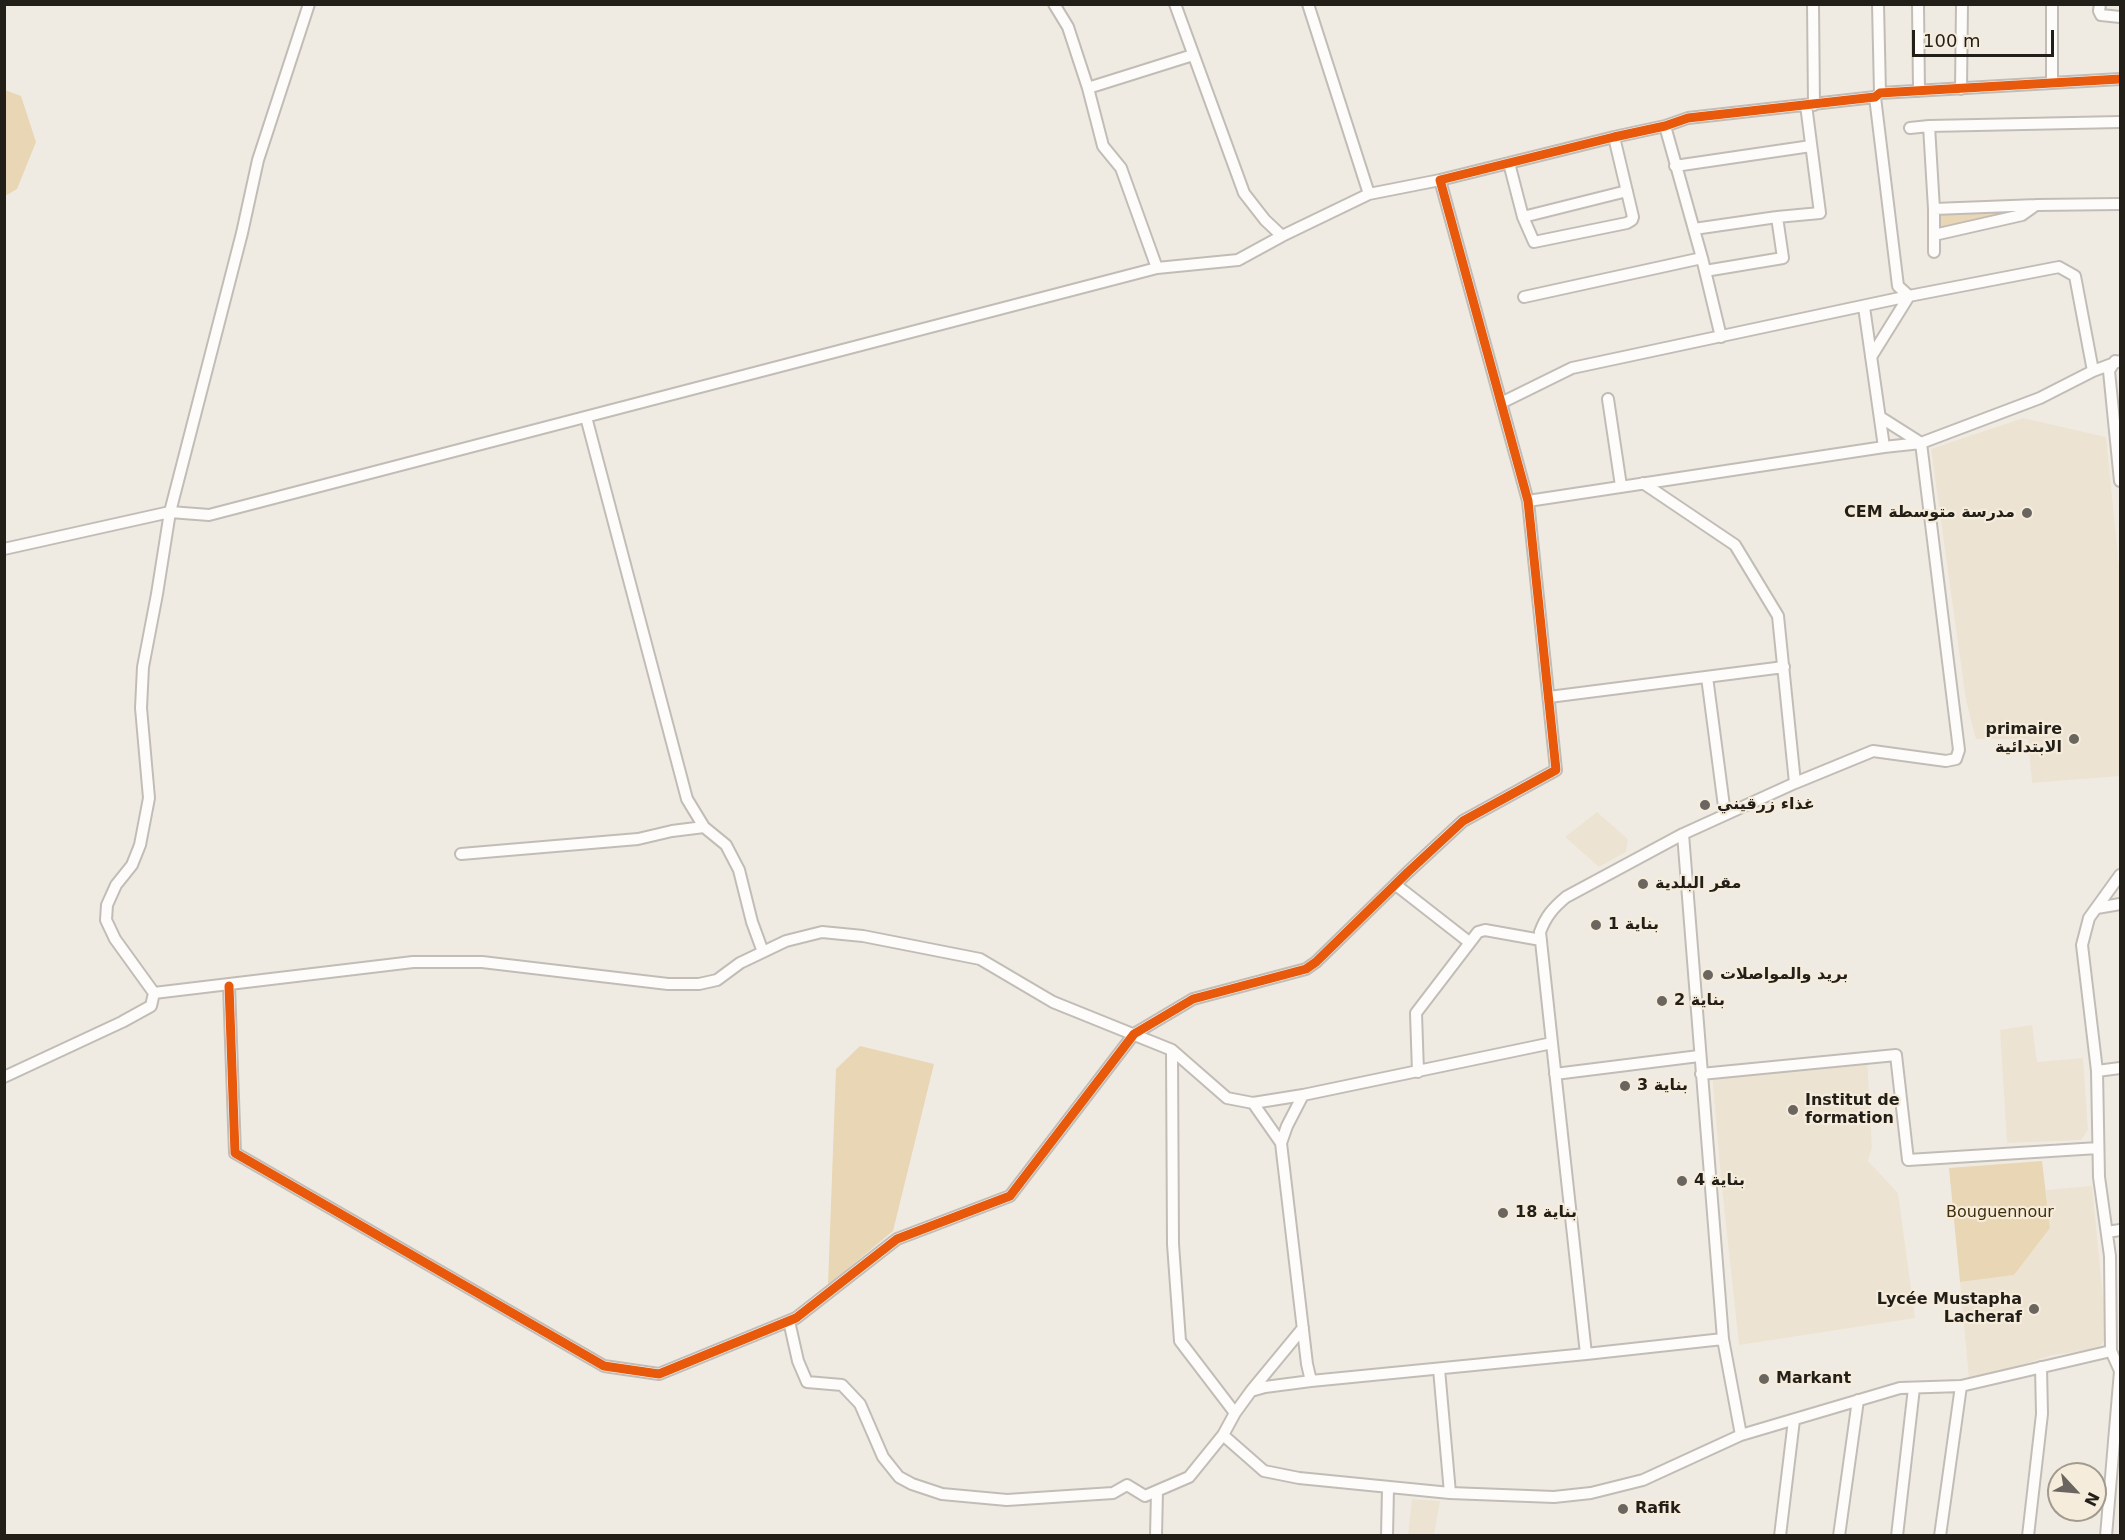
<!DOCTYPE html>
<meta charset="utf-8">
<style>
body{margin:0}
#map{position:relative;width:2125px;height:1540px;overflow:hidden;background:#f0ebe2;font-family:"DejaVu Sans",sans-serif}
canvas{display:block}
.frame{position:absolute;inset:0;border:6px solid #221e18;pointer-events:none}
.north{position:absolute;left:2047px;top:1462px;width:60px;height:60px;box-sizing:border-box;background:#f6ecdc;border:2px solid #a19a8e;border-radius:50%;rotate:116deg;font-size:16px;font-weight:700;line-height:24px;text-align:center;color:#221e18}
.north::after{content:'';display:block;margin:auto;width:21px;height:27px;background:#6a665f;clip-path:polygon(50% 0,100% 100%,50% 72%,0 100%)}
.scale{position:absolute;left:1912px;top:30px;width:142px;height:27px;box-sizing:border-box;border:3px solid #221e18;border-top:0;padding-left:8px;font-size:18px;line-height:21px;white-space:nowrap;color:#221e18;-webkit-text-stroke:4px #f6ecdc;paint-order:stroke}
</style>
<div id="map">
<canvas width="2125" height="1540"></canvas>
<div class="frame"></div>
<div class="north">N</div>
<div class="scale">100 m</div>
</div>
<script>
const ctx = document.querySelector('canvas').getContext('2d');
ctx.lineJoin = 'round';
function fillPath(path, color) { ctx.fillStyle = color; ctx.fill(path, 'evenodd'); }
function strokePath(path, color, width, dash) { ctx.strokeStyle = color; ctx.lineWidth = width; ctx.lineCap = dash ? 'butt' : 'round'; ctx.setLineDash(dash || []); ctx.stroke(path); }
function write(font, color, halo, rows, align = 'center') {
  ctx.font = font + ' "DejaVu Sans",Vazirmatn,sans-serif'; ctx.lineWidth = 4.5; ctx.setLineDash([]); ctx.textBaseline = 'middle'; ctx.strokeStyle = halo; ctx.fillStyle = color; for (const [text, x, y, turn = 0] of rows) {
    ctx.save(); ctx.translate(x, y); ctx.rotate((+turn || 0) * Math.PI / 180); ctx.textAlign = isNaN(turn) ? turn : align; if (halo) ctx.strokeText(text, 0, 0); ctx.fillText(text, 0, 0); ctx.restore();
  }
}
const built = new Path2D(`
 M2023,418L2106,437L2120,576V776L2032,783L2028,739H1976L1966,701L1931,449Z
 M1597,812L1628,839L1626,852L1599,867L1565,837Z
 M2032,1025L2037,1062L2083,1058L2088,1130L2081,1140L2007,1143L2000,1030Z
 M1867,1057L1872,1147L1868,1161L1898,1193L1915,1318L1739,1345L1721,1179L1712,1073Z
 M2092,1186L2107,1337L2098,1349L2052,1355L1979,1379H1969L1960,1282L2014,1275L2050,1228L2046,1190Z
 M1412,1499L1440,1501L1434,1535H1408Z`);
const green = new Path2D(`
 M5,90L21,96L36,142L17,189L5,196Z
 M2022,211L1939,235V213Z
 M860,1046L934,1064L893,1231L828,1285L836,1069Z
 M2042,1161L2050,1228L2014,1275L1960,1282L1949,1168Z`);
const minor = new Path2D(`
 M1054,4L1068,27L1088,88L1103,146L1121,168L1157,268
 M1175,4L1244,193L1265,220L1282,236L1369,194
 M1308,4L1369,194L1440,180
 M1813,4L1814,105
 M1878,4L1880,93
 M1918,4L1919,91
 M2052,4V83
 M2100,4L2099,11L2101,15L2120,17
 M1088,88L1193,55
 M1961,89L1962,4
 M1875,97L1898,286L1909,296L2059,267L2075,276L2093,371
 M1665,126L1702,258L1721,337
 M1929,126L1934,209V252
 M1910,128L1929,126L2120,122
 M1509,163L1523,217L1534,242L1627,223L1632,220L1633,217L1614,137
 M1675,166L1811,146
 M1934,209L2037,205L2120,204
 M1523,217L1627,191
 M1694,229L1777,217L1820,213L1806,105
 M1934,235L2022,215L2036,205
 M1705,271L1783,258L1777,217
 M1524,297L1702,258
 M1864,307L1884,447
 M1871,357L1909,296
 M2115,361L2109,371L2120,481
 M1608,399L1621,486
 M1501,403L1572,368L1909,296
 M586,417L687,799L704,827L726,845L739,870L752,922L763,952
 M1643,483L1735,545L1778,616L1795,783
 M1528,501L1884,447L1921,443L2040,398L2093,371L2120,361
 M4,549L170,512L209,515L1157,268L1238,260L1282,236
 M1707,677L1725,814
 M1549,697L1784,667
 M1683,834L1723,1339L1741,1435
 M461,854L638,839L672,831L704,827
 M2120,875L2089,918L2082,945L2097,1071L2099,1177L2110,1256L2111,1351L2120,1371
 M1396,885L1469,942
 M2097,908L2120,904
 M229,986L235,1153L604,1366L659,1374L796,1318L897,1239L1010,1196L1134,1034L1193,999L1306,969L1316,962L1408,872L1463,821L1556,770L1528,501L1440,180L1614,137L1665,126L1688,118L1875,97L1880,93L2120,79
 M154,993L413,962H482L668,984H699L717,980L740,963L786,941L822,932L863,936L980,959L1053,1002L1172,1050L1227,1098L1253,1103L1303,1095
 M1552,1043L1586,1354
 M1172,1050L1173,1244L1180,1341L1235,1413L1223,1435L1264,1471L1299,1478L1450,1493L1554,1497L1591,1493L1643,1480L1741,1435L1900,1388L1961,1386L2111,1351
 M2097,1071L2120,1068
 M1418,1072L1416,1013L1478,932L1485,930L1541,940
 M1555,1074L1699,1056
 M1701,1074L1896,1055L1908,1160L2098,1148
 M4,1077L122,1022L151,1006L154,993L115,939L106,920L107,905L116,885L132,865L140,845L149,798L141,708L143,667L157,594L170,512L242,233L258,160L309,4
 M1253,1103L1281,1143
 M2107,1232L2120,1230
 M789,1321L798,1361L807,1382L842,1385L860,1404L883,1457L899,1477L912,1484L942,1494L1007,1500L1113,1493L1127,1485L1145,1496L1189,1477L1223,1435
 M1439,1369L1450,1493
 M1311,1381L1586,1354L1723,1339
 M1251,1391L1303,1328
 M1235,1413L1251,1391L1265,1387L1311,1381L1307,1364L1281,1143L1287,1126L1303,1095L1552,1043L1540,932C1546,916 1553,908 1566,897L1683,834L1795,783L1873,751L1946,761L1956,759L1959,750L1921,443L1880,417
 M1156,1536L1157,1491
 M1387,1536L1388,1488
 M1780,1536L1794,1420
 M1839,1536L1858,1400
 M1897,1536L1914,1388
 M1940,1536L1961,1386
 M2028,1536L2042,1414L2041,1367
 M2106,1536L2120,1371`);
const cycleway = new Path2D(`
 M229,986L235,1153L604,1366L659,1374L796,1318L897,1239L1010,1196L1134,1034L1193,999L1306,969L1316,962L1408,872L1463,821L1556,770L1528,501L1440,180L1614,137L1665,126L1688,118L1875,97L1880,93L2120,79`);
const markers = [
 [2027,513,6,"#6a665f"],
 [2074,739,6,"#6a665f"],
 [1705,805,6,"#6a665f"],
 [1643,884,6,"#6a665f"],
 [1596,925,6,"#6a665f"],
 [1708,975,6,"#6a665f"],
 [1662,1001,6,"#6a665f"],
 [1625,1086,6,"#6a665f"],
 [1793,1110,6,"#6a665f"],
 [1682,1181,6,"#6a665f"],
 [1503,1213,6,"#6a665f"],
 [2034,1309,6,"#6a665f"],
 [1764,1379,6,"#6a665f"],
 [1623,1509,6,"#6a665f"]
];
const poiNames = [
 ["CEM مدرسة متوسطة",2015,513,"right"],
 ["primaire",2062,730,"right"],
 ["الابتدائية",2062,748,"right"],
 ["غذاء زرقيني",1717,805],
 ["مقر البلدية",1655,884],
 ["بناية 1",1608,925],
 ["بريد والمواصلات",1720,975],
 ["بناية 2",1674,1001],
 ["بناية 3",1637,1086],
 ["Institut de",1805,1101],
 ["formation",1805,1119],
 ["بناية 4",1694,1181],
 ["بناية 18",1515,1213],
 ["Lycée Mustapha",2022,1300,"right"],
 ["Lacheraf",2022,1318,"right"],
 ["Markant",1776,1379],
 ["Rafik",1635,1509]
];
const parkNames = [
 ["Bouguennour",2000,1213]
];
fillPath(built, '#ede3d2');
fillPath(green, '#e9d6b4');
strokePath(minor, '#c1bdb6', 14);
strokePath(minor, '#fdfcfb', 10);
strokePath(cycleway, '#e8590c', 9);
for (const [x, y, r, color] of markers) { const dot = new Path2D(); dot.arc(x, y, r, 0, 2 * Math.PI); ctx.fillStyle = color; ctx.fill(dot); strokePath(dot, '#f6ecdc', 2); }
write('bold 16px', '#221e18', '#f6ecdc', poiNames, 'left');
write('16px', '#42300b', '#f6ecdc', parkNames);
</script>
